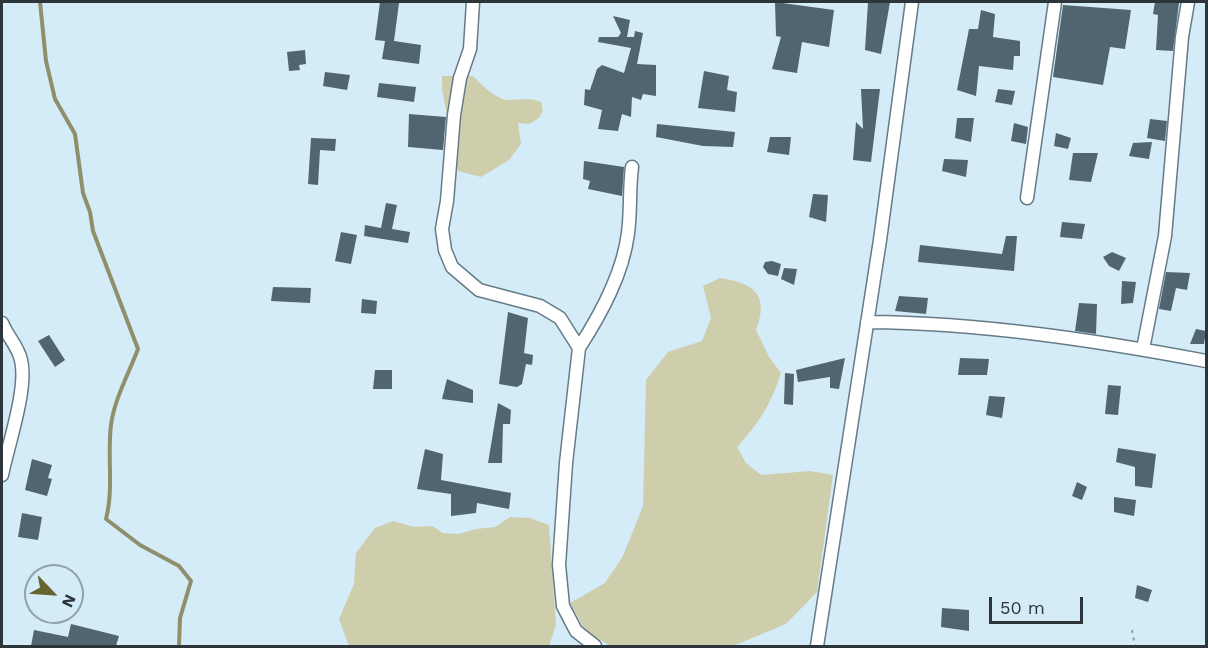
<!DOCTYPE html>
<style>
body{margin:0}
#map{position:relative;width:1208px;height:648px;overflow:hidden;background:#d4ebf8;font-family:"Work Sans",sans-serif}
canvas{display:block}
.frame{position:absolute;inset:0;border:3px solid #2c353a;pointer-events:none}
.north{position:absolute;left:24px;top:564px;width:60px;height:60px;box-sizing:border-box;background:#d4ebf8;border:2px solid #91a2ac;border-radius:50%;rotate:115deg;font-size:16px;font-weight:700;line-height:24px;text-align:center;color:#2c353a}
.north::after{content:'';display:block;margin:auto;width:21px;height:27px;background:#666531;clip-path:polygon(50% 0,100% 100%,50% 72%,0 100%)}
.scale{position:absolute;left:989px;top:597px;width:94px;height:27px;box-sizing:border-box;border:3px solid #2c353a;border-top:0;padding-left:8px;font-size:18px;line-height:21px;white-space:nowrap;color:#2c353a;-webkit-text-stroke:4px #d4ebf8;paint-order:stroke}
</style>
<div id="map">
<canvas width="1208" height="648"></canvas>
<div class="frame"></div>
<div class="north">N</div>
<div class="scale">50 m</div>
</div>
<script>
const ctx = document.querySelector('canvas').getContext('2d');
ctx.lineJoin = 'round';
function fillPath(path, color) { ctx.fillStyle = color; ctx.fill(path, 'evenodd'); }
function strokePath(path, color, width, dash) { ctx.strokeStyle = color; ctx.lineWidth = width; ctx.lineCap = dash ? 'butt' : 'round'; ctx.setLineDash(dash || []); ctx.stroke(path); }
const green = new Path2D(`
 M442,76H473C482,85 495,99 508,100C520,100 529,97 541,102L543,110L539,118L529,124L518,123L521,144L509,160L481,177L458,171L442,90Z
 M720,278C753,283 770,294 756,330L769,357L781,373C772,403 758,424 737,447L746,463L761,475L810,471L833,475L817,592L786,624L733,646H611L586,632L570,603L605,583L623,556L643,506L646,380L668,352L702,341L711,318L703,286Z
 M510,517L530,518L549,525L556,625L549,646H349L339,619L354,584L356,553L375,528L393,521L414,527L432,526L443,533L459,534L476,529L495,527Z`);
const stream = new Path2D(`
 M40,2L46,61L55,99L75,134L83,193L90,212L93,231L138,349C129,373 114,400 111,425C107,457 114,488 106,519L140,545L179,566L191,581L180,618L179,646`);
const building = new Path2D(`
 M380,2L399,3L394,41L421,45L419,64L382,59L385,41L375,40Z
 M775,2L834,10L829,47L802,42L797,73L772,69L781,37L776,36Z
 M868,2H890L881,54L865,50Z
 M1155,2L1179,3L1173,51L1156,50L1158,15L1153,14Z
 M1063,5L1131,10L1125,49L1110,47L1103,85L1053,77Z
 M981,10L995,14L993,37L1020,41V56H1014L1013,70L979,66L976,96L957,90L969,29H978Z
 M613,16L630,20L627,37H634L635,31L643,33L637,64L656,65V96L643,94L641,100L632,97L631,117L622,114L618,131L598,129L602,110L584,105L585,89L590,90L597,69L602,65L624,73L631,48L598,42L599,37H618L621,33Z
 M305,50L306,64L299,65L300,70L289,71L287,52Z
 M704,71L729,76L727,90L737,92L735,112L698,108Z
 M325,72L350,75L347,90L323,86Z
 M379,83L416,87L414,102L377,97Z
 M861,89H880L871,162L853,160L856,122L863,129Z
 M998,89L1015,91L1012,105L995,102Z
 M409,114L446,117L443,150L408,147Z
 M957,118H974L971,142L955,138Z
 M1150,119L1167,121L1165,141L1147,138Z
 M1014,123L1028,127L1026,144L1011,141Z
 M657,124L735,132L733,147L703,146L656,137Z
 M1056,133L1071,138L1068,149L1054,146Z
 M770,137H791L789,155L767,152Z
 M311,138L336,139L335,151L320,150L318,185L308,184Z
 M1152,142L1149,159L1129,156L1133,143Z
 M1073,153H1098L1091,182L1069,180Z
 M944,159L968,160L966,177L942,171Z
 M584,161L624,167L622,196L588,189L590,181L583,179Z
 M813,194L828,195L826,222L809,217Z
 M386,203L397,205L392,229L410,232L408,243L364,236L365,225L381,228Z
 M1062,222L1085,224L1082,239L1060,237Z
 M341,232L357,235L351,264L335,261Z
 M1006,236H1017L1014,271L918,262L920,245L1002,254Z
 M1112,252L1126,258L1119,271L1109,266L1103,257Z
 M772,261L781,264L778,276L768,274L763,267L765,262Z
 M784,268L797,269L794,285L781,279Z
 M1166,272L1190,273L1187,290L1176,288L1171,311L1159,309Z
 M1122,281L1136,282L1133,303L1121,304Z
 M273,287L311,288L310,303L271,301Z
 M899,296L928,298L926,314L895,311Z
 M362,299L377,301L376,314L361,313Z
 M1079,303L1097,304L1096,334L1075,331Z
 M508,312L528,318L524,353L533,355L532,365L526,364L522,384L517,387L499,384Z
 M1196,329L1206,331L1204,344H1190Z
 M49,335L65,360L55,367L38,341Z
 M845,358L839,389L830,388V377L798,382L796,370Z
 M960,358L989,359L987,375H958Z
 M375,370H392V389H373Z
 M785,373L794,374L793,405L784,404Z
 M447,379L473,390V403L442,399Z
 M1108,385L1121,386L1118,415L1105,414Z
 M989,396L1005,397L1002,418L986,415Z
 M498,403L511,410L510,424H503L502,463H488Z
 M1118,448L1156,454L1152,488L1135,486V467L1116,462Z
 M425,449L443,454L441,480L511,493L509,509L477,503L476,513L451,516V494L417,489Z
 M32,459L52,465L48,478L52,479L47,496L25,490Z
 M1077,482L1087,487L1082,500L1072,496Z
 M1114,497L1136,500L1134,516L1114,512Z
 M22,513L42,517L38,540L18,537Z
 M1137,585L1152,590L1148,602L1135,598Z
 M942,608L969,610V631L941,627Z
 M71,624L119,636L116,646H31L34,630L68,637Z`);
const path = new Path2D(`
 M1132,630L1135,646`);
const street = new Path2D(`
 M473,2L470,49L460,78L454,115L447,201L442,229L445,250L452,267L479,290L540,306L560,318L579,348L566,463L559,565L563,606L576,631L595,646
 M1027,198L1055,2
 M867,322C982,323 1094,340 1206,361
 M2,323C7,336 18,346 21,360C28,388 8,445 2,475
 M579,348C601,314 623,274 628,233C631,211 629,190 632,167
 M1143,349L1165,236L1182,37L1188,2
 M817,646L880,240L912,2`);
fillPath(green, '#cecead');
strokePath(stream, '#908f6d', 4);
fillPath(building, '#516570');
strokePath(street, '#667b86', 15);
strokePath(path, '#8b9ba5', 2, [3, 4.5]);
strokePath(street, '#fff', 12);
</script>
